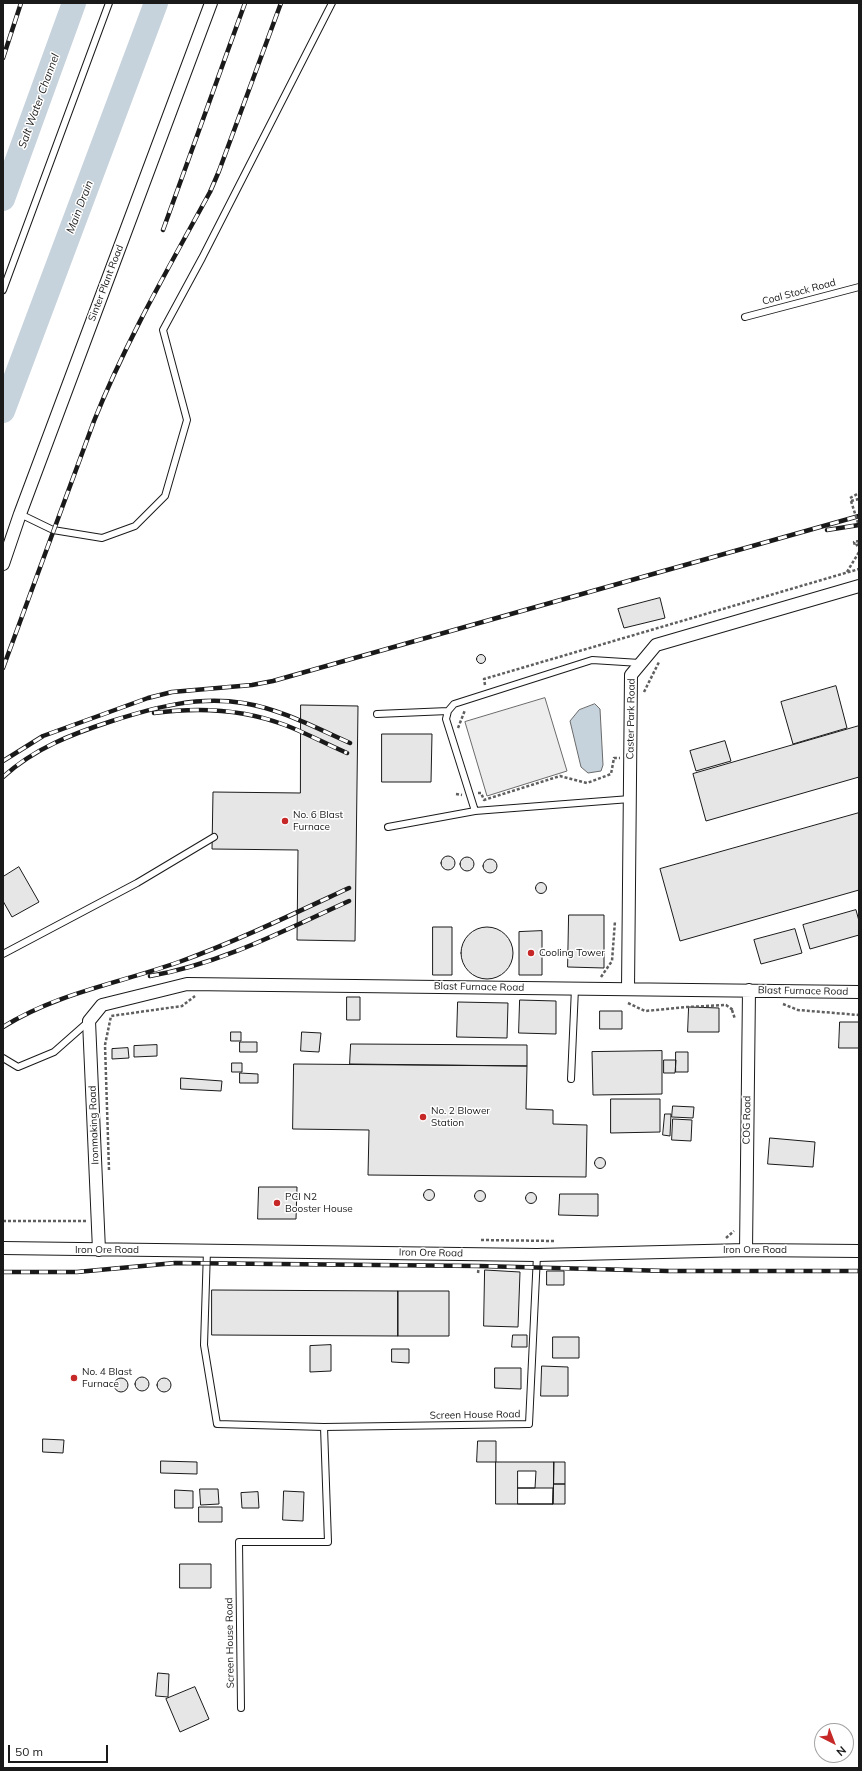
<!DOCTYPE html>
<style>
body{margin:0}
#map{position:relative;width:862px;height:1771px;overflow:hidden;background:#fff;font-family:Mulish,sans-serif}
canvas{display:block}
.frame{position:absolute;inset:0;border:4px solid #1a1a1a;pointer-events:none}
.north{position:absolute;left:814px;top:1723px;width:40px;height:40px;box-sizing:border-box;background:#fff;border:1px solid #a3a3a3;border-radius:50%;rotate:138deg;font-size:11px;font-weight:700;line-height:16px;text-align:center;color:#1a1a1a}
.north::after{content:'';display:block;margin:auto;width:14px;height:18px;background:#c62828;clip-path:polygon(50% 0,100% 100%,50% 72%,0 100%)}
.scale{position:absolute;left:8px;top:1745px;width:100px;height:18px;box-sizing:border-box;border:2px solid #1a1a1a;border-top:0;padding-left:5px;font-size:12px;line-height:14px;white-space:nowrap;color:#1a1a1a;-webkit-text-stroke:3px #fff;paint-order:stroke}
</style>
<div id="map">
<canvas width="862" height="1771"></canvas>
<div class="frame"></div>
<div class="north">N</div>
<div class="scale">50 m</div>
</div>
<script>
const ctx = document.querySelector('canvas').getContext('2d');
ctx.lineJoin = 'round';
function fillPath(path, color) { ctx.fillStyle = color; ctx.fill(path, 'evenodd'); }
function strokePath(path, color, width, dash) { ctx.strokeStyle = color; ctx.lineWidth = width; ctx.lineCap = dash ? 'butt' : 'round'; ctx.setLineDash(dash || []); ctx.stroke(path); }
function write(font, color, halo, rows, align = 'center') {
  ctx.font = font + ' Mulish,sans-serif'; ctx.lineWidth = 3; ctx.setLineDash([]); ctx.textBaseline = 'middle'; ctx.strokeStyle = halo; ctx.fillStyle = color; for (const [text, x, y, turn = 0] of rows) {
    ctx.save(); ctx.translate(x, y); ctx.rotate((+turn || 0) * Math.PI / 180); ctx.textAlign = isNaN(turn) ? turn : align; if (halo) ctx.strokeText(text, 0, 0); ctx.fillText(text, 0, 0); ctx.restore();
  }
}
const parking = new Path2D(`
 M545,698L567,771L487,796L465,722Z`);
const water = new Path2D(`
 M595,704L600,709L603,765L601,771L588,773L581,767L570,721L579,710Z`);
const river = new Path2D(`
 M3,199L74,3
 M3,411L156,3`);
const building = new Path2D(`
 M660,598L665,618L624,628L618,609Z
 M476.5 659a4.5 4.5 0 1 1 9 0a4.5 4.5 0 1 1-9 0Z
 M836,686L847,728L793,744L781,702Z
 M301,705L358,706L355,941L297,940L298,850L212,849L213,792L300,793Z
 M859,726V777L706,821L693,774Z
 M382,734H432L431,782H382Z
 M725,741L731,761L696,771L690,751Z
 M859,813V890L680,941L660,869Z
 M441 863a7 7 0 1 1 14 0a7 7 0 1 1-14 0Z
 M460 864a7 7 0 1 1 14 0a7 7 0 1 1-14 0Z
 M483 866a7 7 0 1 1 14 0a7 7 0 1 1-14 0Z
 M19,867L39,902L12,917L3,901V877Z
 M535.5 888a5.5 5.5 0 1 1 11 0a5.5 5.5 0 1 1-11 0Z
 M856,910L859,921V935L810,949L803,925Z
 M569,915H604V968L568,967Z
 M433,927H452V975H433Z
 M461 953a26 26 0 1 1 52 0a26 26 0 1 1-52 0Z
 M795,929L802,953L761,964L754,940Z
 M542,931V975H519V932Z
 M347,997H360V1020H347Z
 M520,1000L556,1001V1034L519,1033Z
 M458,1002L508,1003L507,1038L457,1037Z
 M689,1007L719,1008V1032H688Z
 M600,1011H622V1029H600Z
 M840,1022H859V1048H839Z
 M231,1032H241V1041H231Z
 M302,1032L321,1033L319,1052L301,1051Z
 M240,1042H257V1052H240Z
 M351,1044L527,1045V1066L350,1064Z
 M157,1045V1056L134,1057V1046Z
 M128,1048L129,1058L112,1059V1049Z
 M662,1051V1094L593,1095L592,1052Z
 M676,1052H688V1072H676Z
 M664,1060H676L675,1073H664Z
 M232,1063H242V1072H232Z
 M294,1064L527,1066L526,1109L553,1110V1124L587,1125L586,1177L368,1175L369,1130L293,1129Z
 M240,1073L258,1074V1083H240Z
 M181,1078L222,1081L221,1091L181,1089Z
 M611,1099H660V1132L611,1133Z
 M673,1106L694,1107L693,1118L672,1117Z
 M665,1114H671L670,1136L663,1135Z
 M673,1119L692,1120L691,1141L672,1140Z
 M770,1138L815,1142L813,1167L768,1164Z
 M594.5 1163a5.5 5.5 0 1 1 11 0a5.5 5.5 0 1 1-11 0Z
 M259,1187H297L296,1219H258Z
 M423.5 1195a5.5 5.5 0 1 1 11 0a5.5 5.5 0 1 1-11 0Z
 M474.5 1196a5.5 5.5 0 1 1 11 0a5.5 5.5 0 1 1-11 0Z
 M525.5 1198a5.5 5.5 0 1 1 11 0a5.5 5.5 0 1 1-11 0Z
 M560,1194H598V1216L559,1215Z
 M485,1270L520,1272L518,1327L484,1326Z
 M547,1271H564V1285H547Z
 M212,1290L398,1291V1336L212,1335Z
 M398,1291H449V1336H398Z
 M513,1335H527V1347H512Z
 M553,1337H579V1358H553Z
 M331,1345V1371L310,1372V1346Z
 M392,1349H409V1363L392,1362Z
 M542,1366L568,1367V1396H541Z
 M495,1368H521V1389L495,1388Z
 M135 1384a7 7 0 1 1 14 0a7 7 0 1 1-14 0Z
 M157 1385a7 7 0 1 1 14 0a7 7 0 1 1-14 0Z
 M114 1385a7 7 0 1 1 14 0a7 7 0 1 1-14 0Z
 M43,1439L64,1440L63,1453L43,1452Z
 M478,1441H496V1462H477Z
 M161,1461L197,1462V1474L161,1473Z
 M496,1462H554L553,1504H496Z
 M554,1462H565V1484H554Z
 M518,1471H536L535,1488H518Z
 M554,1484H565V1504H553Z
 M518,1488H553V1504H518Z
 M200,1489H218L219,1504L201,1505Z
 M175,1490L193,1491V1508H175Z
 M284,1491L304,1492L303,1521L283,1520Z
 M258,1492L259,1508H242L241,1493Z
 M199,1507H222V1522H199Z
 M180,1564H211V1588H180Z
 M158,1673L169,1674L168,1697L156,1696Z
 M195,1687L209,1719L180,1732L166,1699Z`);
const path = new Path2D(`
 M850,498L859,493
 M851,501L859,499
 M859,541L854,542L855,546L859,544
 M847,572L859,552
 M485,685L484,679L859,569
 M644,692L659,662
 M458,728L465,710
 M478,793H481L484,800L560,776L587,783L611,774L614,758H620
 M456,794L462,795
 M601,977L612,961L615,921
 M628,1003L645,1011L687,1007L726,1005L733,1010
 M783,1004L798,1010L859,1015
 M732,1010L735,1019
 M109,1170L105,1045L111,1016L182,1006L195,996
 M3,1221H87
 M726,1238L734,1231
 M481,1240L554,1241
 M478,1273L479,1265`);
const service = new Path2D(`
 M3,290L109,3
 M745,317L859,287
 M20,514L53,530L102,538L135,526L165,496L187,420L163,330L202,258L332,3
 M377,714L448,711
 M630,799L475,811L446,719L448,711L454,704L592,660L640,663
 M388,827L475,811
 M3,954L137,883L214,837
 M3,1058L18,1067L54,1052L88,1022
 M571,1079L575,988
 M207,1250L204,1345L217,1424L324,1427
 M241,1708L239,1542H328L324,1427L529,1424L537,1255`);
const minor = new Path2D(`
 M3,564L20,514L211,3
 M628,989L631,675L656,645L859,586
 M3,1248L537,1255L746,1250L859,1251
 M99,1250L89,1021L102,1005L187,984L859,992
 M746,1250L749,990`);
const rail = new Path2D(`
 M3,58L21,3
 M163,230L245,3
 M827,530L859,525
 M3,668L94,421C126,341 169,267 210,192L219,171L281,3
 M154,713C198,707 243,709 285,725C306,733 326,744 347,753
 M3,761L43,736L148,698L172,692L252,685L273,681L859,516
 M3,777C35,748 72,734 112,721C156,707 197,696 243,703C281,709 316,728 350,743
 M150,976C220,964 285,930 349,901
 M3,1027C57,993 120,983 179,962C237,941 293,914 349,888
 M3,1272H77L175,1263L479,1266L668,1271H859`);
const pathBridge = new Path2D(`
 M851,501L859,526`);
const markers = [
 [285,821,4,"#c62828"],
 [531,953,4,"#c62828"],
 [423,1117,4,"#c62828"],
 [277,1203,4,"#c62828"],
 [74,1378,4,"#c62828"]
];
const streetNames = [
 ["Sinter Plant Road",106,283,-69],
 ["Coal Stock Road",799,292,-15],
 ["Caster Park Road",631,719,-89],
 ["Blast Furnace Road",479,987,1],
 ["Blast Furnace Road",803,991,1],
 ["COG Road",747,1120,-89],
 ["Ironmaking Road",94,1125,-92],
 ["Iron Ore Road",107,1250],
 ["Iron Ore Road",755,1250],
 ["Iron Ore Road",431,1253,1],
 ["Screen House Road",475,1415,-1],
 ["Screen House Road",230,1643,-91]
];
const poiNames = [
 ["No. 6 Blast",293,815],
 ["Furnace",293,827],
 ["Cooling Tower",539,953],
 ["No. 2 Blower",431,1111],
 ["Station",431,1123],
 ["PCI N2",285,1197],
 ["Booster House",285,1209],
 ["No. 4 Blast",82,1372],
 ["Furnace",82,1384]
];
const waterNames = [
 ["Salt Water Channel",39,101,-70],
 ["Main Drain",80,207,-69]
];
fillPath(parking, '#ededed');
strokePath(parking, '#6a6a6a', 1);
fillPath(water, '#c6d2dc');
strokePath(water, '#6a6a6a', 1);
strokePath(river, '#c6d2dc', 24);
fillPath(building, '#e6e6e6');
strokePath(building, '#1a1a1a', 1);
strokePath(service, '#1a1a1a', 8);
strokePath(minor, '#1a1a1a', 14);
strokePath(path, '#5f5f5f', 2.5, [3, 2]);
strokePath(service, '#fff', 6);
strokePath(minor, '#fff', 12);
strokePath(rail, '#1a1a1a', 4.5);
strokePath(rail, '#fff', 3, [9]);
strokePath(pathBridge, '#5f5f5f', 2.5, [3, 2]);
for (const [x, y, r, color] of markers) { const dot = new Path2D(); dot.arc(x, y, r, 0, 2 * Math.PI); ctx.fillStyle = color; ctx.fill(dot); strokePath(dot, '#fff', 1.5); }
write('10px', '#1a1a1a', '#fff', streetNames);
write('10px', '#1a1a1a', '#fff', poiNames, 'left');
write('italic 11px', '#1a1a1a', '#fff', waterNames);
</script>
